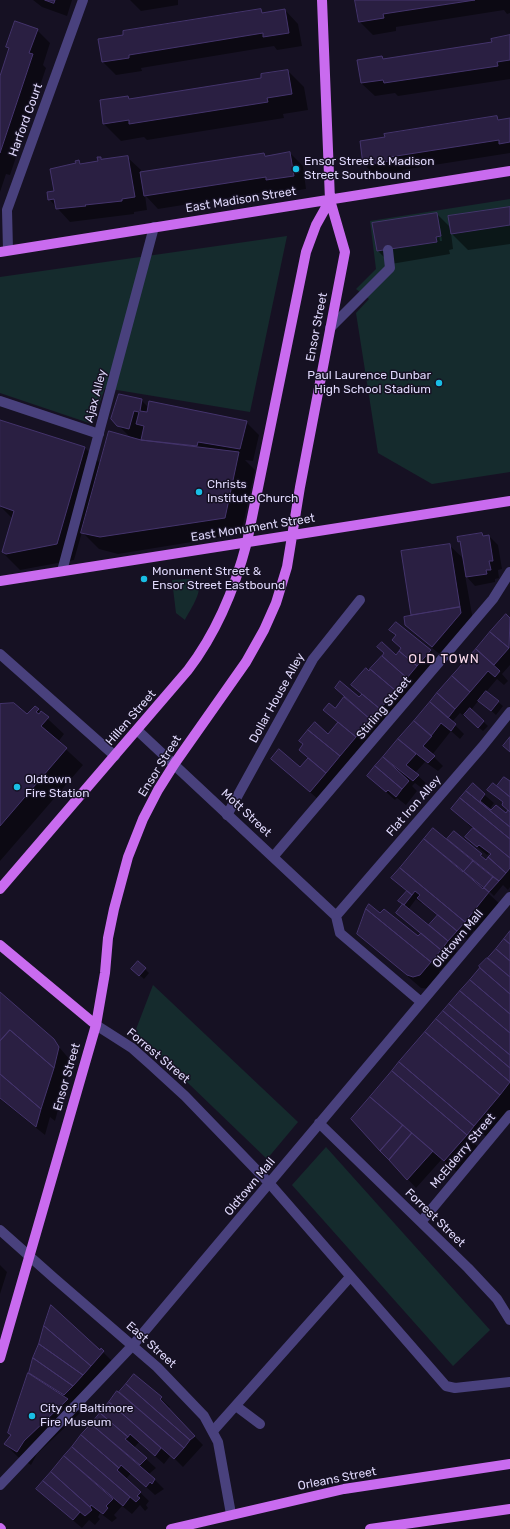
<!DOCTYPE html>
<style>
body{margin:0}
canvas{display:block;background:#161123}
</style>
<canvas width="510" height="1529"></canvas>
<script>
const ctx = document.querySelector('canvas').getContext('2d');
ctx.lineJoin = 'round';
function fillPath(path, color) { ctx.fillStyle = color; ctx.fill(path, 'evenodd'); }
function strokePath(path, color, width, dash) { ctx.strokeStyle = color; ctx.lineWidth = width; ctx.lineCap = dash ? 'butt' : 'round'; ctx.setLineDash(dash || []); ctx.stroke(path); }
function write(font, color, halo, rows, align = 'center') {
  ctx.font = font + ' Rubik,sans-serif'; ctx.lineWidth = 3; ctx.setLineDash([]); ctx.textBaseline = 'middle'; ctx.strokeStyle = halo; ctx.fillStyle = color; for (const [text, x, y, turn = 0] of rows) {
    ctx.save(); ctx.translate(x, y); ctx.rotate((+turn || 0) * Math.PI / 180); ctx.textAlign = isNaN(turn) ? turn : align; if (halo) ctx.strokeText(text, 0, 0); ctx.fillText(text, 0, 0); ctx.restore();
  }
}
const green = new Path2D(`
 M510,199V472L432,484L378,453L356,313L369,299L356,289L376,269L370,221Z
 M287,236L250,412L105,388L92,424L0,393V277Z
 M187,579C212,579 191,608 185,620L176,613L172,580Z
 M153,985L298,1122L267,1159L135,1032Z
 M326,1147L490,1330L453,1366L292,1185Z`);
const shadow = new Path2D(`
 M33,0H72L67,16L42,7Z
 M130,0H178V5L141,11Z
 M356,0H510V13L507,14L504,10L396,27V31L373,35L360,22Z
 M285,10L298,24L302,46L277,50L274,46L141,68L142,71L116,75L103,62L99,40L261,11L264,14Z
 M37,30L50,43L43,65L46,68L10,175L6,174L0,192V80L10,50L7,47Z
 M510,36V79L398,96L395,93L375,96L361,83L382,57L385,60L493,43Z
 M288,71L304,87L308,110L283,114L284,118L147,140L144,137L121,141L104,124L101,101L128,97L131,100L263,79Z
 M497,117L500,120L510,119V153L402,170L403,174L377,178L364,164L386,138Z
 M290,153L303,166L306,189L280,193L277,190L158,209L145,195L147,210L134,212V214L70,222L49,199L79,161L82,165L99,162L101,158L103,160L127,157L141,170V173L264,154L267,157Z
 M510,208V244L468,250L451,233L453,249L449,250L450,254L391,264L378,251L437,214L451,228ZM438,227H440L442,241H440Z
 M141,400L149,408L246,422L259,435L253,461L245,460L255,470L241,534L118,554L99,549L82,532L74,560L20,570L3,553V550L13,519L0,506V420L84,447L101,464L131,438L118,425Z
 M482,534L485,537L489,536L498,545L502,569L498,570L499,578L495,579V582L475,586L465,575L473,620L441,655L432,648L453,623H451L431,646L406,624L414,616L412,615L449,545L464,559L461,543L459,541Z
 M506,616L510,619V665L502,674L508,681L504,685L497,679L486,692L503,706L496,715L479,700L471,710L488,726L483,731L460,713L452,722L464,734L460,739L451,731L432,755L443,766L438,771L425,762L415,773L427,784L423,789L415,783L412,786L417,791L406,805L397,798L395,800L368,776Z
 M391,630L430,650L439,659L319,800L272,759L300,769L309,759L300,750L329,735L339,723L325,710L335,709L345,697L360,699L363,695L369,672L396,656L402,649L393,640L397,636Z
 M0,705L27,716L35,707L64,734L58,742L83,765L0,861Z
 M504,778L510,783V887L508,890L503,885L494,896L488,890V893L502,906L478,934L474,930L467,939L462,935L453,945L450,942L449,944L457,951L439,972L443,976L430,989L421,988L359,934L381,915L418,938L421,934L404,905L408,892L402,887L454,832L487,860L491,855L489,853L487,855L466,837L473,829L452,809L473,785L494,803L489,810L506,814L509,811L504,804L488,790L497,787ZM416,899L421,903L423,902L439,916L436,932L408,910Z
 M510,933V1112L488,1138L483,1134L475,1144L479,1148L458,1173L442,1159L416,1188L352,1119Z
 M138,962L149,973L144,979L133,969Z
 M0,993L53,1040L71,1061L55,1121L50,1117L45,1135L0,1099Z
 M0,1265L7,1272L0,1294Z
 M101,1350L112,1361L74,1403L69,1402L80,1413L37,1454L31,1465L18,1457L5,1444L12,1435L33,1376L30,1373L100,1352Z
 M134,1375L170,1407L168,1409L203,1445L183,1467L171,1455L164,1464L139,1442L134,1448L156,1468L149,1474L164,1489L155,1495L131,1473L126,1479L149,1501L146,1505L148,1508L145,1511L140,1505L132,1514L122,1506L114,1515L117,1518L112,1522L100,1513L98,1517L100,1519L95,1525L89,1520L82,1528L37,1490Z`);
const building = new Path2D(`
 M45,0H55L54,3Z
 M355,0H475L383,14L384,18L359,22Z
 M261,9L262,13L285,9L289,33L263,37V33L129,55V58L102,62L98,39L123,35V31Z
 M15,21L38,29L29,53L33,54L0,153V76L9,48L6,47Z
 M510,35V60L497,62L498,66L384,83L383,80L361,83L357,60L382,56L383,59L492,42L491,39Z
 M288,70L292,94L267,98L268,102L129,124V120L103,124L100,100L128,96L129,99L261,78V74Z
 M497,116L498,120L510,118V142L499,144V140L390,157V161L363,165L360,141L385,137L384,134Z
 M290,152L294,176L266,180V177L144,196L140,172L264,153L265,156Z
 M128,156L135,197L122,199V201L85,205L86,206L56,209L54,199L48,200L47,192L54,191L50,169L76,163L75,161L79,160L80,164L98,161L97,157H101V159Z
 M510,207V225L451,234L448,216Z
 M437,213L441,236L436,237L437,242L377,251L372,223Z
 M119,394L142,399L140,411L147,412L149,401L247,421L240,449L198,442L197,446L141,440L144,426L136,424L139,412L134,411L129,429L117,426L111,419Z
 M0,420L85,447L57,544L6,554L2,552L14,511L0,506Z
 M109,431L141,440L239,452L225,518L100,537L81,533Z
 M482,533L483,536L489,535L493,561H489L491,570H486L487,574L466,577L460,541L458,542L457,537Z
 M450,544L460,607L411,615L401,551Z
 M460,607L461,613L432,647L405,625L404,617Z
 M506,614L510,618L509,648L490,632Z
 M396,622L431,650L417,666L399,651L401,648L392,640L396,635L389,630Z
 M490,632L509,648L494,665L476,649Z
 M382,642L396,655L399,651L417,666L407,678L382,656L384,653L377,647Z
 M476,649L500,671L495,677L488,671L470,692L452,676Z
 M382,656L407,678L396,691L370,669Z
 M366,668L369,671L370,669L396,691L380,709L351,685Z
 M452,676L470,692L455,709L437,693Z
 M340,681L359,697L362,694L380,709L371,720L335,688Z
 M486,691L499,701L491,711L478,701Z
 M437,693L455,709L448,718L430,702Z
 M344,697L371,720L356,737L323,710L329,703L335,708Z
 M430,702L456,724L451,731L441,723L431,736L414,721Z
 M14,703L27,714L35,706L39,709L36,712L39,714L41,711L49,717L41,726L67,748L0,826V704Z
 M470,708L484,721L478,728L464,715Z
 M414,721L432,736L423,746L435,756L428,763L398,739Z
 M315,722L328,734L338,722L356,737L340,756L308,730Z
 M308,730L340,756L326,773L299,750L303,744L299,741Z
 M510,737V752L503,746Z
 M398,739L416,754L406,765L419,775L413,781L383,757Z
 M279,749L300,767L308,758L326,773L310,792L271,759Z
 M383,757L409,781L402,789L375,766Z
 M375,766L402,789L396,797L388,790L386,792L367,776Z
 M504,777L510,781V797L497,786Z
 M473,783L485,794L480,801L491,810L496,805L506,813L508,810L510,812V827L466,791Z
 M493,783L510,797V812L502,805L503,802L487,790Z
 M466,791L510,827V839L460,798Z
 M460,798L510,839V858L451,809Z
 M433,828L473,861L463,872L424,839Z
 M473,828L510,858V868L506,873L488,857L491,854L479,845L477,847L465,837Z
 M454,831L482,854L480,855L486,860L488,857L506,873L499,881L447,839Z
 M424,839L489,892L465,922L400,868Z
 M473,861L493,877L483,889L464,872Z
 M400,868L465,922L457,931L417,898L420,895L415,891L412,895L391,878Z
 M493,877L499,881L489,892L484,888Z
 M407,891L412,895L404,905L398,901Z
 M369,904L380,913L384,909L418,936L421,933L441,950L431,962L366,909Z
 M403,904L448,941L441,950L396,913Z
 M366,909L431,962L420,975L413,977L407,975L357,934Z
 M438,915L457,931L448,941L429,925Z
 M510,931V944L504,939Z
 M504,939L510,944V961L496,949Z
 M496,949L510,961V977L488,958Z
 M487,958L510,977V994L480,968L479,966Z
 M138,961L146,968L139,976L131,969Z
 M480,968L510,994V1014L470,980Z
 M470,980L510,1014V1033L460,991Z
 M460,991L510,1033V1055L449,1004Z
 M0,992L54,1039L59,1047L54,1068L10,1030L0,1041Z
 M449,1004L510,1055V1068L443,1011Z
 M443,1011L510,1068V1082L436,1019Z
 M436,1019L510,1082L500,1095L425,1032Z
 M10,1030L54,1068L41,1109L0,1074V1041Z
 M425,1032L500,1095L474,1126L399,1062Z
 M399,1062L474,1126L467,1135L392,1071Z
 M392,1071L467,1135L444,1161L370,1097Z
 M0,1074L41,1109L36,1127L0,1098Z
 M370,1097L403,1125L380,1151L351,1119Z
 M403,1125L412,1133L389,1160L380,1151Z
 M412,1133L433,1151L407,1180L389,1160Z
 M51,1305L100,1350L101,1348L104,1351L91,1366L44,1326Z
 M44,1326L91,1366L83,1375L39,1344Z
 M39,1344L83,1375L73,1386L33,1358Z
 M33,1358L73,1386L64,1395L29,1373Z
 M28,1373L68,1399L24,1441L17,1452L4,1444L11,1435L8,1433Z
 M134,1374L162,1397L160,1399L195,1436L190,1440L126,1384Z
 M126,1384L190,1440L184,1448L119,1392Z
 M117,1391L184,1448L174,1459L109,1402Z
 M109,1402L161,1448L155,1456L130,1434L128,1437L100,1413Z
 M100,1413L128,1437L125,1439L147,1458L140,1465L91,1424Z
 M91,1424L155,1479L152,1484L150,1482L146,1487L121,1465L119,1468L81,1435Z
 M81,1435L119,1468L117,1470L141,1492L137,1496L140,1498L136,1502L72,1447Z
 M72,1447L130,1497L123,1506L64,1456Z
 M64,1456L113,1499L106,1506L108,1508L103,1514L91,1505L90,1507L51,1472Z
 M51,1472L90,1507L92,1510L85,1516L43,1481Z
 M43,1481L80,1512L73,1520L36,1489Z`);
const lane = new Path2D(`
 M330,328L390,268L388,250
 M0,401L99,434
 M62,571L154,227
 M0,654L115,756
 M227,815L313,659L360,600
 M270,1184L446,1386L455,1388L510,1382
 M236,1406L260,1424
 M213,1431L350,1277`);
const street = new Path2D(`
 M8,250L7,210L83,0
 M137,730L336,916L340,933L421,1002
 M273,857L493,599L510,572
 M336,916L482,747L510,712
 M96,1025L132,1048L150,1064L185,1096L270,1184
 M319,1123L468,1268L497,1299L510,1320
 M421,1222L510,1115
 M0,1230L54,1278L157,1367L204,1416L218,1442L231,1514
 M0,1485L133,1345L510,897`);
const primary = new Path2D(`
 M0,252L510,171
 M0,581L510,501
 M0,889L188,670C217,632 235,588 247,542L306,252L316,225L330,200
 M0,945L96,1025
 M0,1358L96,1025L105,973L108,938L114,909L128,857L143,819L158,790L175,763L246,662L264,630L276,603L287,567L300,487L345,252L330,200L322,0
 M0,1528L1,1529
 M171,1529L344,1489L510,1464
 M370,1529L510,1509`);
const markers = [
 [296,169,4,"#19bee5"],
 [439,383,4,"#19bee5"],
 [199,492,4,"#19bee5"],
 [144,579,4,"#19bee5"],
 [17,787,4,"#19bee5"],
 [32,1416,4,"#19bee5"]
];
const streetNames = [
 ["Harford Court",26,120,-70],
 ["East Madison Street",241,200,-9],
 ["Ensor Street",317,327,-79],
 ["Ajax Alley",96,396,-75],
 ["East Monument Street",253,528,-9],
 ["Dollar House Alley",277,698,-61],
 ["Stirling Street",384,708,-50],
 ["Hillen Street",131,718,-49],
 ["Ensor Street",160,766,-58],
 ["Flat Iron Alley",414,806,-49],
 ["Mott Street",246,813,43],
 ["Oldtown Mall",458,939,-50],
 ["Forrest Street",158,1056,40],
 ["Ensor Street",67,1077,-74],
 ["McElderry Street",463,1151,-50],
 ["Oldtown Mall",250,1187,-50],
 ["Forrest Street",435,1218,44],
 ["East Street",151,1345,42],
 ["Orleans Street",337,1479,-11]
];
const poiNames = [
 ["Ensor Street & Madison",304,162],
 ["Street Southbound",304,176],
 ["Paul Laurence Dunbar",431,376,"right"],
 ["High School Stadium",431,390,"right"],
 ["Christs",207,485],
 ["Institute Church",207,499],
 ["Monument Street &",152,572],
 ["Ensor Street Eastbound",152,586],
 ["Oldtown",25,780],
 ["Fire Station",25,794],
 ["City of Baltimore",40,1409],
 ["Fire Museum",40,1423]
];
const neighbourhoodNames = [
 ["OLD TOWN",444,659]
];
fillPath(green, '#152b2d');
fillPath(shadow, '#0007');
fillPath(building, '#2a1f42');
strokePath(building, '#44346c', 1);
strokePath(lane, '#49417d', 10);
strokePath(street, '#49417d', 10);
strokePath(primary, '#c96bef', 10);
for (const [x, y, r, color] of markers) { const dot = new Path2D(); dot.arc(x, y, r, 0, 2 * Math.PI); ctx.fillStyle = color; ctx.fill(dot); strokePath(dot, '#161123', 1.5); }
write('12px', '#dfd8fb', '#161123', streetNames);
write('12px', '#dfd8fb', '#161123', poiNames, 'left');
ctx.letterSpacing = '1px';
write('13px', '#fbdaec', '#161123', neighbourhoodNames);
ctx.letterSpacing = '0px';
</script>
